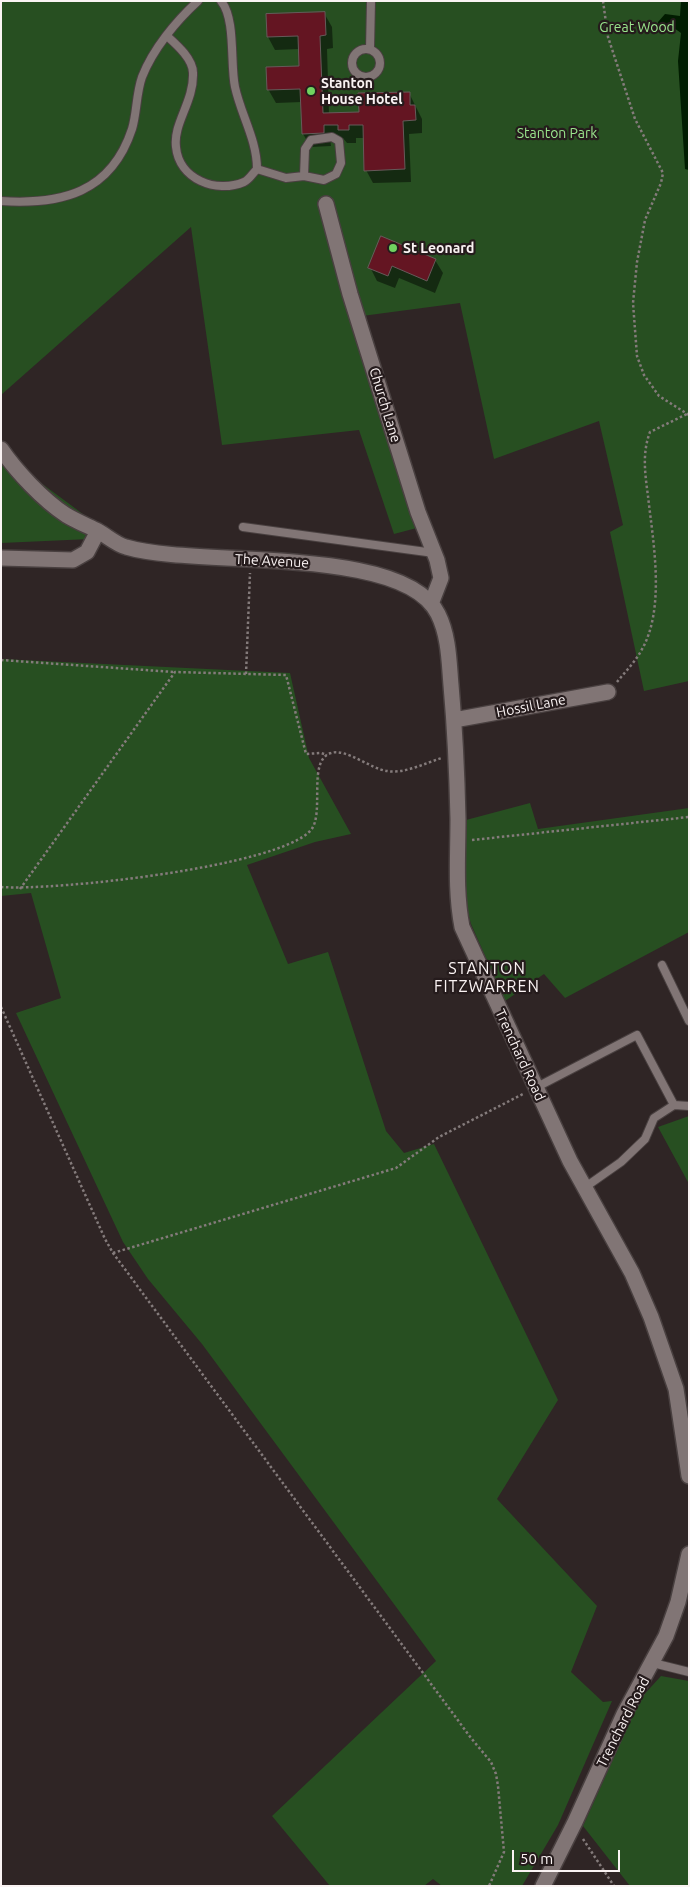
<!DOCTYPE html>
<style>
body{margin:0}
#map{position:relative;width:690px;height:1887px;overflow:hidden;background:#2f2525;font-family:Ubuntu,sans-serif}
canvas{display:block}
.frame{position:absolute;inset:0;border:2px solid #faf3f3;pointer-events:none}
.scale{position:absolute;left:512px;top:1850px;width:108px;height:22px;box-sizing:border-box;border:2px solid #faf3f3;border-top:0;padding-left:6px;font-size:15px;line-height:18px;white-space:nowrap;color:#faf3f3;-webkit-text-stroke:4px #251b1c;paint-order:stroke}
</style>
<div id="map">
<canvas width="690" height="1887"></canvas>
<div class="frame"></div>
<div class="scale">50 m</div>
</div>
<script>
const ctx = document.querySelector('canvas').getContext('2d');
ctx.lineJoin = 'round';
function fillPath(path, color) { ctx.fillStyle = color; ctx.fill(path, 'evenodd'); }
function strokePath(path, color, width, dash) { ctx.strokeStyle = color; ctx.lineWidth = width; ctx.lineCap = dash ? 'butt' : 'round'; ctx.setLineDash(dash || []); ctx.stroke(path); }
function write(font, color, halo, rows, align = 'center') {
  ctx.font = font + ' Ubuntu,sans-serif'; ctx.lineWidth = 4.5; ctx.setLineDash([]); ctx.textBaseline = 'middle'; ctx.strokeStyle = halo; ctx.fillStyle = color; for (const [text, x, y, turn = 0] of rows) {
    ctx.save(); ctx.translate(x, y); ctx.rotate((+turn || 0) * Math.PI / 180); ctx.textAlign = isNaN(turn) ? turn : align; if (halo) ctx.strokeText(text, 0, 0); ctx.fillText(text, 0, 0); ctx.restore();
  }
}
const green = new Path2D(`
 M1,1H689V681L644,691L610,532L623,525L599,421L494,459L460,303L362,316L428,525L394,534L359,430L222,445L191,227L1,395Z
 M1,439L33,477L99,526L90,539L1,543Z
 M1,659L290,673L309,758L351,834L315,842L247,865L288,964L328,952L386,1131L404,1153L434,1144L558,1400L497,1499L597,1606L571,1672L603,1702L612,1701L558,1825L522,1886H442L433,1879L424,1886H330L272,1816L436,1661L202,1344L148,1279L123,1242L16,1013L61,998L31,893L1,896Z
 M530,803L538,829L689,808V932L565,998L544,974L505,1001L471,924L463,894L466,820Z
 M689,1116V1184L658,1127Z
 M661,1676L689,1681V1886H630L583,1826L640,1699Z`);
const water = new Path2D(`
 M681,1H689V170L685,169L678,61L681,33L674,28H659L658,22L665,14L680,16Z`);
const shadow = new Path2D(`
 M324,13L332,27L333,48L327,49L329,114L360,113L409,93L422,119V133L409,134L411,182L373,183L366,170L364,138H356V143H347L343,138H330L331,146L311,147L303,134L302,102L276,103L268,89L301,67L300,49L275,50L268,37Z
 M435,260L443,273L435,293L399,278L395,288L377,281L370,267Z`);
const building = new Path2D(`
 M325,12L326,35L320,36L323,113L359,112L358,93L410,92V105H415L416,120L403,121L405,169L364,171L363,125H349V130H338V125H324V133L302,134L300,89L267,90L266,67L299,66L298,36L267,37L266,14Z
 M381,236L436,259L427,281L392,266L388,276L368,268Z`);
const path = new Path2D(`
 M603,1L608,37L635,119L663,173L661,183L645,220L637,262L633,303L637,356L644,375L659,396L689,415
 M1,660L174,672
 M246,674L250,573
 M617,682C625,672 635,662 641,651C666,609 653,542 648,496C645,474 642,453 650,432L687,414
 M472,840L689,817
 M1,887C54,891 279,867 311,830C325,813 307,760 331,753C346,748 371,769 387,771C405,774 425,763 442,758
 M20,889L175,672L286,675L306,754L321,753L327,755
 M1,1007L105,1239L113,1253L471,1738L491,1762L496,1774L498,1786L504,1852L489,1886
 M113,1253L396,1168L439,1137L523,1094
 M583,1839L614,1886`);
const lane = new Path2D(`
 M167,36C177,45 193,59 193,73C194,102 173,123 176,147C179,179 216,194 244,182C249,180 253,173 257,169C257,140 241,115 235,87C230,64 236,19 221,1
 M352 63a14 14 0 1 1 28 0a14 14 0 1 1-28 0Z
 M370,49L371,1
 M257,169L286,178L304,176L324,180L336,174L341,163L339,141L332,137L311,140L305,149L304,176
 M1,201C61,205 111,193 132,129C137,113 136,94 142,77C153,49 176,21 198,1
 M243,527L434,553
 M662,965L689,1021
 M535,1088L637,1035L674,1105L654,1118L645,1139L621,1162L584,1188
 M674,1105L689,1106
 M653,1663L689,1672`);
const street = new Path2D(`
 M326,204L350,294L418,512L437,560L441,578L431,604
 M1,449C16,471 43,500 66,515C76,521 88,526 98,531C107,536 117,545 126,547C196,568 404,544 438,614C449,636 449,662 451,685C455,730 457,774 458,819C458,856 455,891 462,927L570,1161L632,1273L651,1317L676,1389L689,1476
 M1,558L73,560L87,552L98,531
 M454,720L608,692
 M543,1886L575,1822L624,1714L666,1636L678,1602L689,1554`);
const markers = [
 [311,91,5,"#70d35f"],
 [393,248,5,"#70d35f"]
];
const parkNames = [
 ["Great Wood",637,27],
 ["Stanton Park",557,133]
];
const poiNames = [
 ["Stanton",321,83],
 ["House Hotel",321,99],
 ["St Leonard",403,248]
];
const streetNames = [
 ["Church Lane",385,405,73],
 ["The Avenue",272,561,3],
 ["Hossil Lane",531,706,-11],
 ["Trenchard Road",520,1055,65],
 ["Trenchard Road",623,1722,-63]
];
const quarterNames = [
 ["STANTON",487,969],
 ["FITZWARREN",487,987]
];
fillPath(green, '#274f21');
fillPath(water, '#011c00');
fillPath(shadow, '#0007');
fillPath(building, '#641522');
strokePath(building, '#665a5a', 1);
strokePath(lane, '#494040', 10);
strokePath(street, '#494040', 18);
strokePath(path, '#847b7b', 2.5, [2.5, 2.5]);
strokePath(lane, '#817575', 8);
strokePath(street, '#817575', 15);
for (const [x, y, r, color] of markers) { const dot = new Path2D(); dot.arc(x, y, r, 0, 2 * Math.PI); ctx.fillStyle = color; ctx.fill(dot); strokePath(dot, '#251b1c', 2); }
write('14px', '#9ae68d', '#251b1c', parkNames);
write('bold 14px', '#faf3f3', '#251b1c', poiNames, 'left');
write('14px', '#faf3f3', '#251b1c', streetNames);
ctx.letterSpacing = '1px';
write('16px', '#faf3f3', '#251b1c', quarterNames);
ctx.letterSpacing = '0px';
</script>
